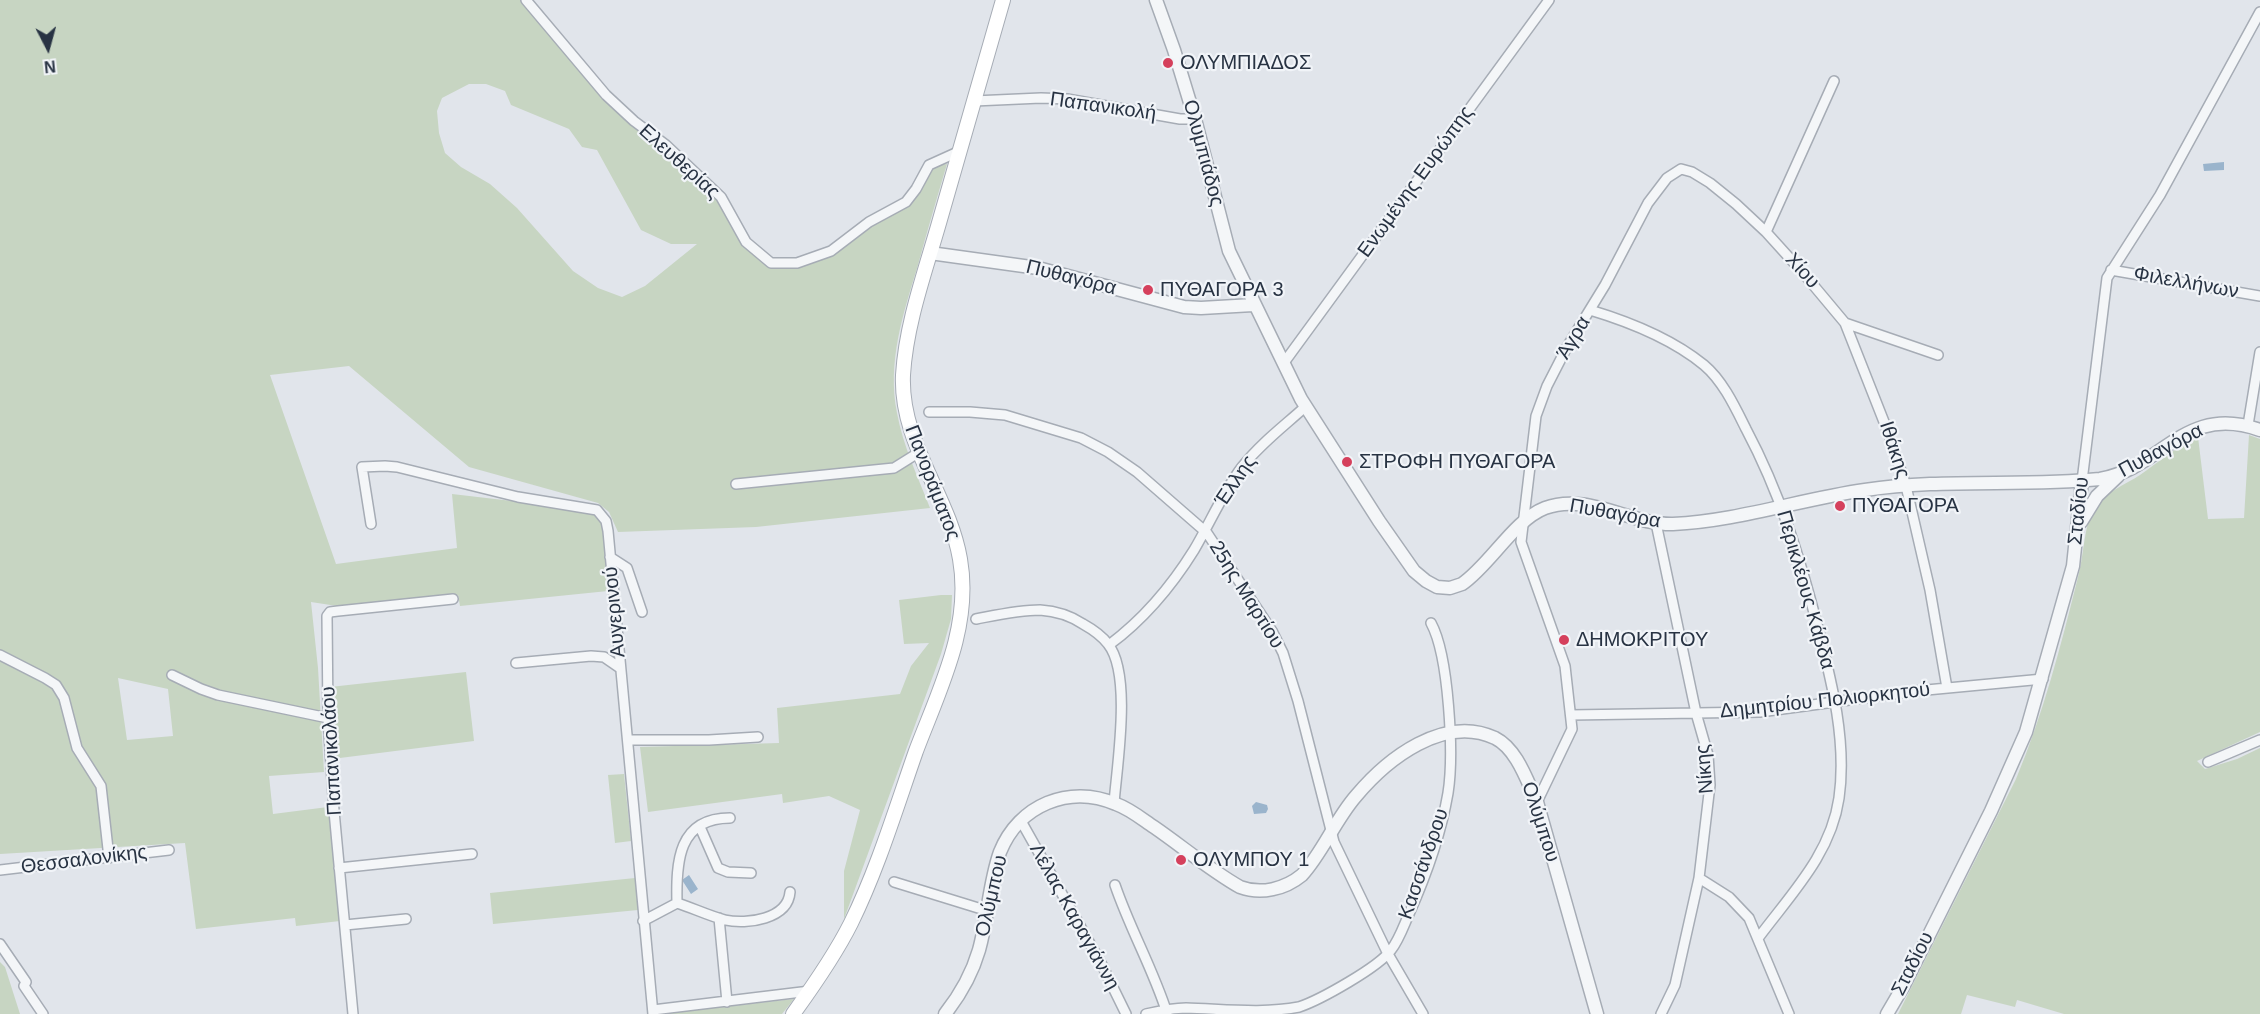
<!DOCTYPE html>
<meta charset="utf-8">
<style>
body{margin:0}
#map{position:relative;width:2260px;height:1014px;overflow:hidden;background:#e1e5eb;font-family:Helvetica,sans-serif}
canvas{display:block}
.north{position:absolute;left:18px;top:18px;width:60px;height:60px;-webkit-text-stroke:4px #f1f4f8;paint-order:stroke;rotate:174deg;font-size:16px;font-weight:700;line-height:24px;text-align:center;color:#283343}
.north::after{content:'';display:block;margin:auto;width:21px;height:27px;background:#283343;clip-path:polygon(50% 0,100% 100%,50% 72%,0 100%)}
</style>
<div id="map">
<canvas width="2260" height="1014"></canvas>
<div class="north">N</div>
</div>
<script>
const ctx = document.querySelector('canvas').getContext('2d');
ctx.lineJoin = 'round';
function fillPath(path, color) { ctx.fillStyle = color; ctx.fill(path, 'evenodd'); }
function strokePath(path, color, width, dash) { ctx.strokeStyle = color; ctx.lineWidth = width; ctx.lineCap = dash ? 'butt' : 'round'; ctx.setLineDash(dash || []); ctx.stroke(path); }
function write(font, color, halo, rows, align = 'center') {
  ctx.font = font + ' Helvetica,sans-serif'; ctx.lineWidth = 4.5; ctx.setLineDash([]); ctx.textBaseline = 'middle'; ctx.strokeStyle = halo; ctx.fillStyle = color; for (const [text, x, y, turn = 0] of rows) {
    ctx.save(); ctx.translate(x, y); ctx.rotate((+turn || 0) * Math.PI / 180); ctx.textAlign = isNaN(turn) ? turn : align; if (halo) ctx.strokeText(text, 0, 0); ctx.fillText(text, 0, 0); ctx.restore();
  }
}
const green = new Path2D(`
 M0,0H523L602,94L715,197L728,215L770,262L820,258L867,222L895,211L928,172L935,166L947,164C937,198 927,231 918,265C903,314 887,362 897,413C903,446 918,477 930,508L756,527L618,532L609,512L598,503L469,467L349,366L270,375L336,564L457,548L452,494L598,511L606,531L608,591L460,606L458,595L337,606L311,602L318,668L324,772L269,776L273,814L328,807L340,921L296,926L295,918L196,929L185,843L0,854ZM469,84H486L505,91L511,105L569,129L582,147L597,150L641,230L671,244H697L645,286L622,297L598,288L573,271L517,208L490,184L461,167L445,153L439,133L437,111L442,98ZM118,678L168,689L173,736L127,740Z
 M2249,435L2260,439V732L2197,761L2205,769L2237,759L2260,748V1014H2064L2017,1000L2015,1007L1967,995L1961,1014H1898L2016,779C2043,714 2061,646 2078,577C2084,557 2084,522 2095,506C2105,493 2126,484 2140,475C2159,462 2177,446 2198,437L2208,519L2244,518Z
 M941,595H952L951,619L941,654L844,919V871L860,810L829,796L783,803L782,794L648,812L640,747L779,743L777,708L900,694L911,666L929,643L904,644L899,600Z
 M466,672L474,741L332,759L330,687Z
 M624,774L631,841L615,843L608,775Z
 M635,878L638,910L493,924L490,893Z
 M0,962L5,967L20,1014H0Z
 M794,999L782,1014H658Z`);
const water = new Path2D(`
 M2224,162V170L2204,171L2203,164Z
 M1256,802L1267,805L1268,809L1266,813L1254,814L1252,806Z
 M689,875L698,889L691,894L682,880Z`);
const minor = new Path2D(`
 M526,0L606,95L634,121L666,145L721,197L746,242L771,263H797L831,251L869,222L906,202L916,189L929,165L960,151
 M974,101L1041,98L1067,99L1180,119H1195
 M1766,232L1834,81
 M2111,270L2260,296
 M1590,310C1630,322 1671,338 1704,365C1723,381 1735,407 1746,429C1780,493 1800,558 1818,628C1832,683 1847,742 1839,798C1831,854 1791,894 1759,937
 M1845,323L1938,355
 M1283,364L1549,0
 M929,412H970L1005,415L1081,438L1108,452L1137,472L1207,533L1272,631L1283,653L1298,701L1334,842L1388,954L1423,1014
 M2248,425L2260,352
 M2082,481L2107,278L2160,195L2260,12
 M736,484L894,468L918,453
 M1656,523L1696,713L1708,755L1710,785L1699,878L1675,985L1661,1014
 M371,524L362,467L385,466L397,467L518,497L597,510L606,521L608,531L653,1014
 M610,557L627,568L642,612
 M976,619C997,615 1019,610 1040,610C1055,611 1071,616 1083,624C1092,629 1102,636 1108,644C1132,674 1117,765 1114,803
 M1109,645C1144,619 1171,587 1194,550C1210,523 1223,492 1242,467C1260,444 1284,426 1305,407
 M0,655L45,678L56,685L64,698L77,748L101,786L109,858
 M516,663L591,656L604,657L620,668
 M172,675L201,689L218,695L328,718
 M1571,715L1760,712L1916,691L2043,679
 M628,740H709L758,737
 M2208,762L2260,740
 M1537,802L1572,729L1565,666L1521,542L1536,416L1547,386L1567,347L1605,285L1648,203L1667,178L1681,169L1692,172L1710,183L1736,204L1766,232L1804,274L1845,323L1888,432L1906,486L1930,590L1947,688
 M1021,821L1102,965L1126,1014
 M700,827L718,868L728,872L751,873
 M339,868L472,854
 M0,870L169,850
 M1699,878L1729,897L1749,918L1789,1014
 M894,882L988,911
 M1115,885C1130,929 1153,969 1167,1013
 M677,903C693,908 709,916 725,920C747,925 788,919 790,892
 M719,918L727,1002
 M643,921L677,903C676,862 678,818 730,818
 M345,925L406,919
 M0,944L26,982L24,986L43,1014
 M653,1010L810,991
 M353,1014L334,811L328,718L327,616L330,612L338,611L453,599
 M1146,1014C1159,1011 1173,1008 1186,1008C1223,1009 1263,1014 1299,1007C1320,1000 1379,967 1391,950C1399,940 1404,925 1409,914C1426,876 1441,834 1448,793C1454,755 1449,656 1431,623`);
const tertiary = new Path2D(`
 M1156,0L1174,50L1195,119L1229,251L1301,399L1379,521L1414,571L1426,581L1437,587L1450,588L1462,584C1490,565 1514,520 1545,508C1587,492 1631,525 1673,524C1738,521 1801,499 1865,490C1943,478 2023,487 2100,479C2163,468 2184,403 2260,430
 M930,253L1038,268L1184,307L1201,308L1253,305
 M2081,522L2097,496L2118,476
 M945,1014C960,995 972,974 979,950C988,918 989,883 1000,852C1019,805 1069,784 1116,804C1130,809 1142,819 1154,827C1183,847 1210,870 1240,887C1261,895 1285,889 1302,875C1323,852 1335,820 1356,796C1387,759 1444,714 1495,738C1517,749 1527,781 1537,802L1597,1014
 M1887,1014L1904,985L1991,811L2026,732L2073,566L2082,481`);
const secondary = new Path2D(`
 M793,1014C814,985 835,955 851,923C878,868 896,808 916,751C939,690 972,627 960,559C949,495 900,443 903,375C906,324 925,272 939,223C960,149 982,74 1003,0`);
const markers = [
 [1168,63,6,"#d5405c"],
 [1148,290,6,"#d5405c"],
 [1347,462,6,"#d5405c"],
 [1840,506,6,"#d5405c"],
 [1564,640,6,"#d5405c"],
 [1181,860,6,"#d5405c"]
];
const poiNames = [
 ["ΟΛΥΜΠΙΑΔΟΣ",1180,63],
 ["ΠΥΘΑΓΟΡΑ 3",1160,290],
 ["ΣΤΡΟΦΗ ΠΥΘΑΓΟΡΑ",1359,462],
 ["ΠΥΘΑΓΟΡΑ",1852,506],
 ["ΔΗΜΟΚΡΙΤΟΥ",1576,640],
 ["ΟΛΥΜΠΟΥ 1",1193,860]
];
const streetNames = [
 ["Παπανικολή",1103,107,8],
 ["Ολυμπιάδος",1203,153,75],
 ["Ελευθερίας",679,162,42],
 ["Ενωμένης Ευρώπης",1416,182,-54],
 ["Χίου",1802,271,48],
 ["Πυθαγόρα",1071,278,14],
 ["Φιλελλήνων",2186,283,10],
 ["Άγρα",1574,338,-59],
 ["Ιθάκης",1894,450,72],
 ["Πυθαγόρα",2161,451,-28],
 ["Έλλης",1236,481,-56],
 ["Πανοράματος",932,483,69],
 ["Σταδίου",2079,511,-84],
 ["Πυθαγόρα",1615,514,10],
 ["Περικλέους Κάβδα",1805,590,74],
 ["25ης Μαρτίου",1246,595,58],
 ["Αυγερινού",615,612,-95],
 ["Δημητρίου Πολιορκητού",1825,701,-6],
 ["Παπανικολάου",332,751,-93],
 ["Νίκης",1705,769,-95],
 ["Ολύμπου",1540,822,72],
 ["Θεσσαλονίκης",84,860,-7],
 ["Κασσάνδρου",1424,864,-71],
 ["Ολύμπου",992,896,-77],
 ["Λέλας Καραγιάννη",1074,917,61],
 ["Σταδίου",1913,964,-63]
];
fillPath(green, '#c7d5c2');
fillPath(water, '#9ab4cc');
strokePath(minor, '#a6acb5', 12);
strokePath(tertiary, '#a6acb5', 15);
strokePath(secondary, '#a6acb5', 16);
strokePath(minor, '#f4f6f8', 9);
strokePath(tertiary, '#f4f6f8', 12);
strokePath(secondary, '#fff', 14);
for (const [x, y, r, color] of markers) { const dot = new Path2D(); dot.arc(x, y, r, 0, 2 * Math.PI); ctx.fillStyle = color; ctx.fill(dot); strokePath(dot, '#f1f4f8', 2); }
write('20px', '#283343', '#f1f4f8', poiNames, 'left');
write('20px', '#283343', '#f1f4f8', streetNames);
</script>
